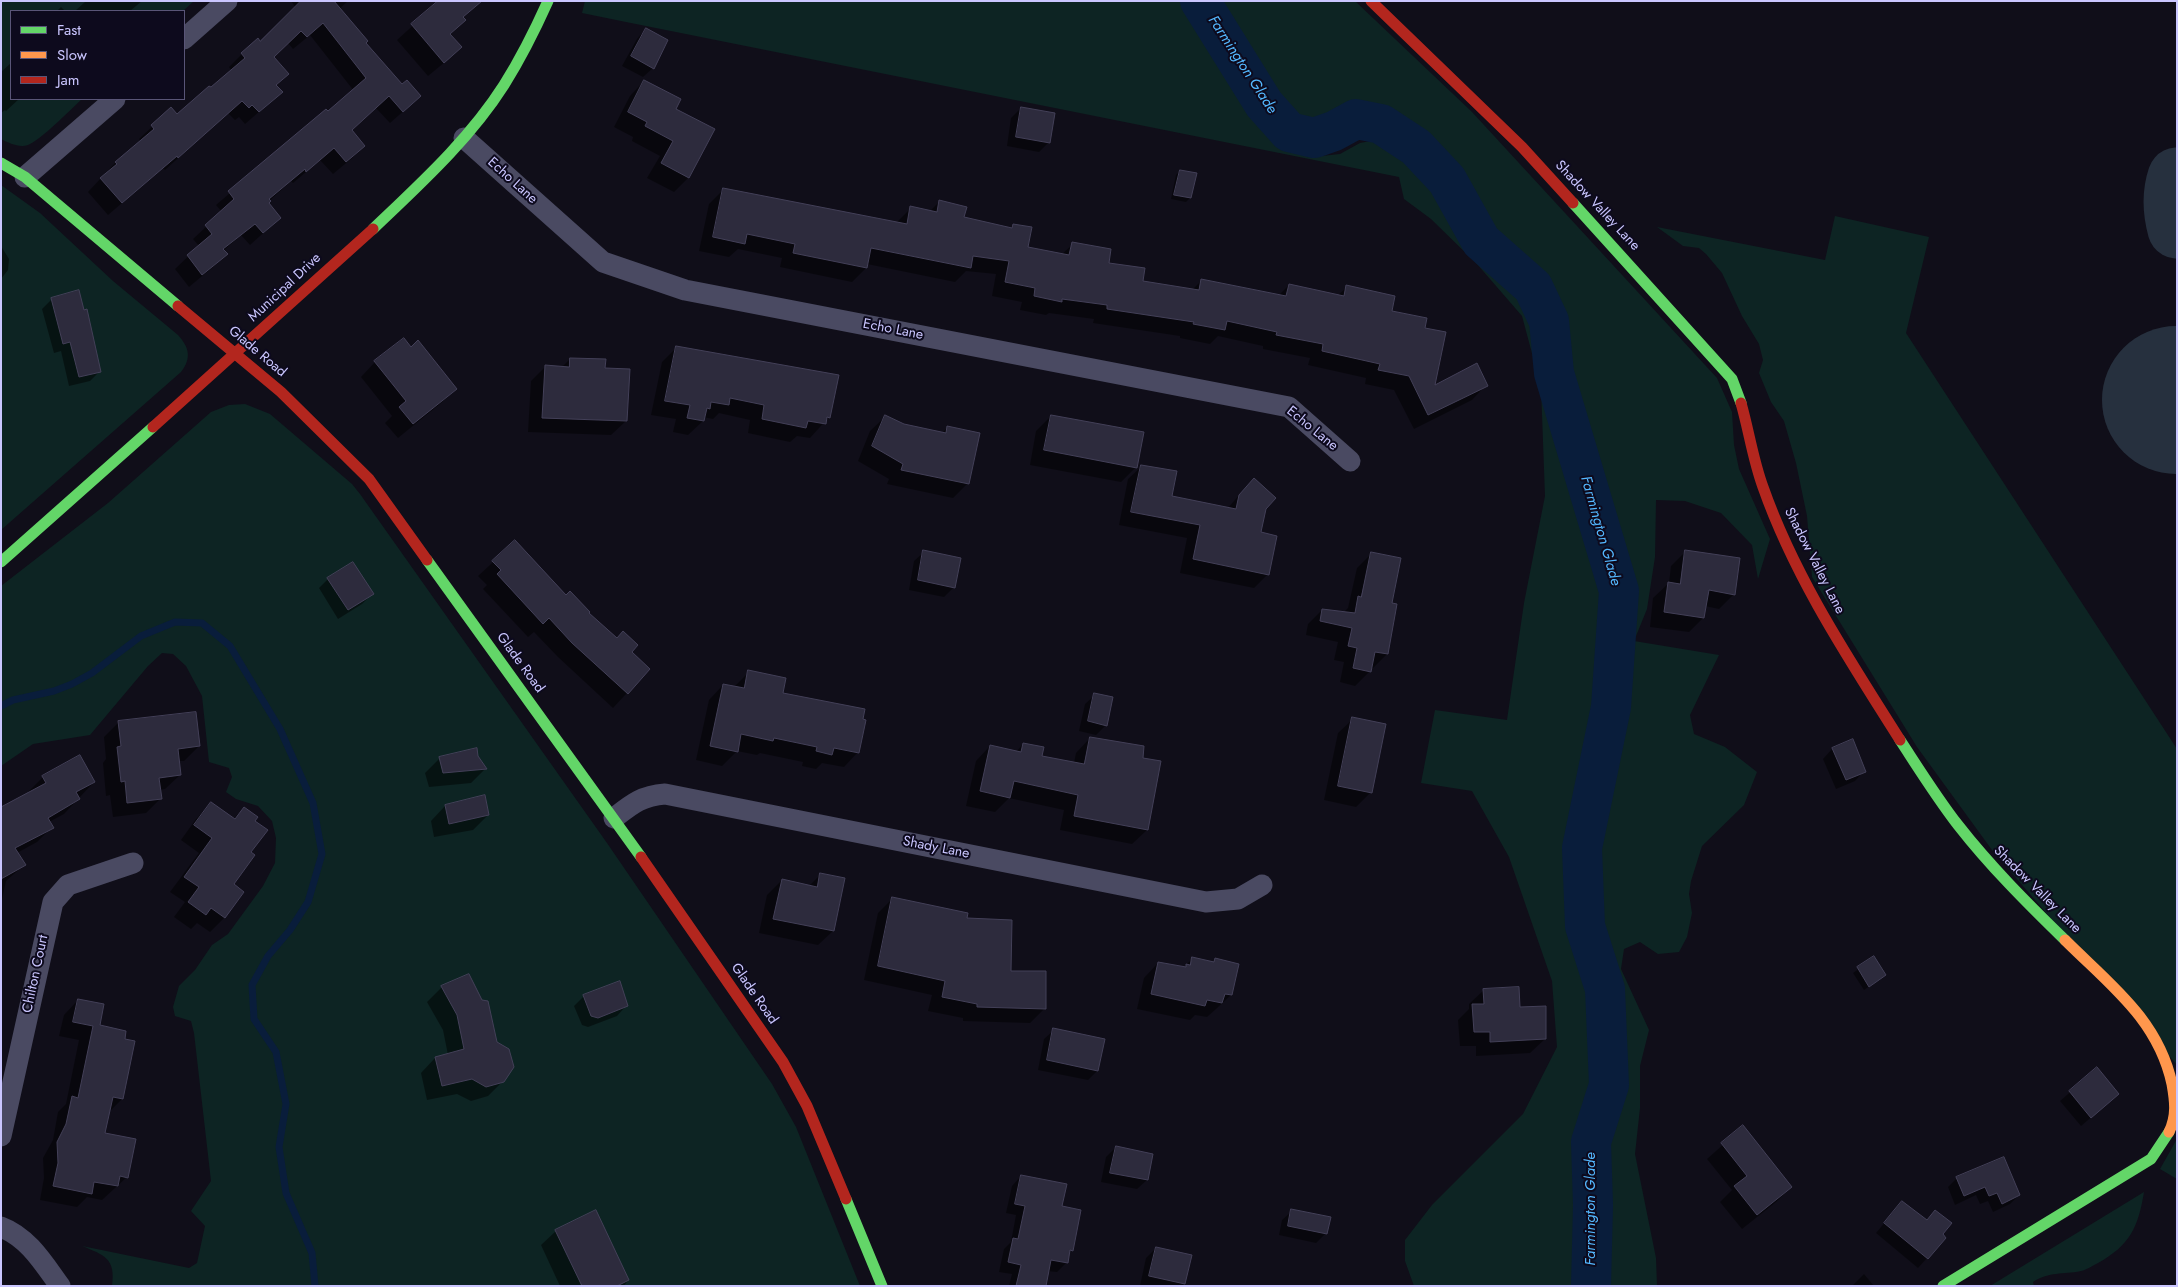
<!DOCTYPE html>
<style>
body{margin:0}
#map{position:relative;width:2178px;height:1287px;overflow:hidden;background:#100e19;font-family:Jost,sans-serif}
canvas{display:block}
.frame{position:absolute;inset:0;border:2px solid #cac6ff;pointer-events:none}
.legend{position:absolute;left:10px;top:10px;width:175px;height:90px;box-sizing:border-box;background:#0d0a1d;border:1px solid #595577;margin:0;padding:6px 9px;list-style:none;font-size:15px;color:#cac6ff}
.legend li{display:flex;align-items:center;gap:10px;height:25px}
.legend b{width:25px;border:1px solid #595577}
</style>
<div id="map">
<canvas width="2178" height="1287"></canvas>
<div class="frame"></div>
<ul class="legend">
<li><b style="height:6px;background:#63d668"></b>Fast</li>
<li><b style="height:6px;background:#ff974d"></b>Slow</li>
<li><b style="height:6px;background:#b3261e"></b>Jam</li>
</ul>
</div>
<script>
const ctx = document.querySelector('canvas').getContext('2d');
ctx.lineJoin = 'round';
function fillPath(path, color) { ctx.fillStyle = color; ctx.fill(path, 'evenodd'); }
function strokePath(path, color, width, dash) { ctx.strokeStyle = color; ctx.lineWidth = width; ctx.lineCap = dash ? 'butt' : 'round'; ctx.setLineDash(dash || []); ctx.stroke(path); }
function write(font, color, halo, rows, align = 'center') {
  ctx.font = font + ' Jost,sans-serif'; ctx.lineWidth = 4; ctx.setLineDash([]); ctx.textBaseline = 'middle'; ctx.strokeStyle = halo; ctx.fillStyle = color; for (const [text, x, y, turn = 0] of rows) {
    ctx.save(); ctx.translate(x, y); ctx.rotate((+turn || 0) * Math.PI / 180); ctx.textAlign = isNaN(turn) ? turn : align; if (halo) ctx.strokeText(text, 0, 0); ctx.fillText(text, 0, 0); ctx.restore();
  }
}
const green = new Path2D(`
 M1,1H194L183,11H11V99H82C70,110 41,140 28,145C19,148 9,143 1,139Z
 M585,1H1190L1253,109L1280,138L1298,152L1322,156L1340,154L1360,143L1376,140L1388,142L1404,151L1424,165L1431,183L1456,218L1484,250L1526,289L1544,322L1552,380L1612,594L1613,634L1608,706L1578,849L1580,930L1595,982L1601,1020L1603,1058L1602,1082L1581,1143L1586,1225L1585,1286H1414L1405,1261V1240L1432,1205L1523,1114L1557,1047L1552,981L1509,857L1472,791L1421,783L1435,710L1507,720L1524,603L1545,496L1541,387L1522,316L1477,264L1431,219L1404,199L1399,177L626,22L582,13Z
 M1214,1H1355L1472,112L1717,378L1732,412L1734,445L1739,469L1770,539L1758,579L1752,545L1721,513L1685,501L1656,500L1655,557L1647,609L1634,641L1719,655L1690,715L1694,734L1725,747L1757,772L1744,805L1702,846L1691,881L1689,894L1692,913L1687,937L1679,952L1658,954L1640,942L1624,949L1621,969L1649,1030L1640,1066V1108L1635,1154L1656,1258L1657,1286H1597L1599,1261L1596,1154L1616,1078L1609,978L1591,927L1587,849L1614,707L1622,590L1558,376L1553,323L1537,285L1487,242L1465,207L1450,172L1403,124L1387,114L1370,107H1350L1333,110L1318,118L1304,117L1288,111L1274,95L1247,49Z
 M1,185L40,213L113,281L178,335C189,347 192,358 181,372L1,530Z
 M1835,216L1929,237L1906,333L2177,749V1065L1992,850L1917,747L1812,577L1807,516L1796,463L1784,421L1771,402L1759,373L1763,360L1759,344L1742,316L1722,273L1706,254L1699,248L1683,246L1657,227L1825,260Z
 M245,404L270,414L352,484L360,494L607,843L772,1084L796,1127L860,1286H112C116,1258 104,1255 82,1246L189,1268L197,1263L205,1226L191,1211L211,1181L194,1033L191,1021L175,1016L173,1007L179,986L195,970L212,945L228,934L263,886L275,863L276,838L272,821L258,806L236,799L226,792L232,777L229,768L209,762L202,696L186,666L173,654L162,653L148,666L90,735L33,744L1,766V586L108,503L211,412L229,405Z
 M2177,1139V1179L2160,1169Z
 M2144,1192C2138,1228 2130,1245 2098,1263C2093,1265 2087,1270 2081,1271C2062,1275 2050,1271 2033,1282L2034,1286H1990Z`);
const shadow = new Path2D(`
 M84,1H142L130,11H75L85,2Z
 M291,1H348L339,9L364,43L407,108L390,123L376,108L351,130L364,146L351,159L333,174L320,160L293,183L291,181L267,203L280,218L250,245L241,235L223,251L226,254L213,267L189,287L175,269L199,246L193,239L222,212L216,205L326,111L328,113L354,91L310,35L293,49L288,43L272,57L275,85L268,104L245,124L239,117L235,120L228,113L165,170L163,168L108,215L88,192L116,162L141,142L139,139L171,109L176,115L232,71L229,67L242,54L258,40L260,43L296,8Z
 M440,1L464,20L450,35L445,62L428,76L397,40Z
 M61,7L65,11H57Z
 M646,29L653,68L643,77L622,66L637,39Z
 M11,63V99H19L6,111L5,110L1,113V72Z
 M644,81L674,110L713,130L688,178L674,192L647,178L660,156L632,141L633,137L614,127L630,96Z
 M1021,108L1049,142L1039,152L1007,146L1011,118Z
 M1180,171L1190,198L1186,202L1171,199L1176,175Z
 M724,189L896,223L911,208L930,211L939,202L963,218L1010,228L1013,225L1027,248L1061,255L1073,244L1141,282L1192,290L1202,280L1278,296L1289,285L1337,296L1347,287L1391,312L1423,329L1433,387L1486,385L1472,400L1414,429L1394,390L1365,384L1366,378L1308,365L1310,358L1263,349V346L1218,336L1210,344L1180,338V336L1093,323L1094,319L1049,313L1046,315L1020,310L1022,302L992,296L996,274L966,271L955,282L867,264L866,268L852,282L780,267L782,258L738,249L729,257L699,251L709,204Z
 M1,246L9,259L8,270L1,279Z
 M52,299L100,371L90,381L69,386L61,351L54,353L42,309Z
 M677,347L829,417L810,438L797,436L790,442L748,433L750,420L719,413L713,419L703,417V421L688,435L673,432L676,419L651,415L662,362Z
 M410,348L456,388L441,403L398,438L385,423L392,416L361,377L375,362Z
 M570,359L604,369L626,421L611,435L528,432L531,381L546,366L562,367Z
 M1051,416L1136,467L1121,482L1030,465L1036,431Z
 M885,417L903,425L942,433L948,427L968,483L953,498L887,484L889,479L858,461L870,431Z
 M1142,466L1171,497L1227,509L1241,493L1265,509L1260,533L1268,574L1254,588L1180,573L1187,538L1119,525L1128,479Z
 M515,542L566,597L587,613L649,669L613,708L558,657L534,632L528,637L483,589L487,585L478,576Z
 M1686,551L1734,594L1719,609L1705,606L1703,618L1689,632L1650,627L1653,598L1669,583L1671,566Z
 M924,552L954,587L944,597L909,590L914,561Z
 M1371,554L1390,604L1392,621H1394L1387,654L1373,668L1370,667V671L1355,686L1340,682L1344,662L1334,660L1338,642L1306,635L1308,624L1322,610L1344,612L1348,608L1357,568Z
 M328,579L372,594L362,604L338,619L319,588Z
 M749,672L782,694L858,752L844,767L822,763L816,769L802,766L803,762L760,753L757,755L737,751L722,766L696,760L709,700L723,685L734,687Z
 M1095,695L1106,725L1096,735L1079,731L1085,704Z
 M1353,719L1371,792L1356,807L1324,800L1338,733Z
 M119,722L199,746L184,761H178L180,775L165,789L159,790L160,799L146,813L113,817L110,795L106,796L103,763L106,759L104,737Z
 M1090,738L1141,759L1159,762L1147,830L1132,844L1060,830L1064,810L1009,798L995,812L966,806L976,761L990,746L1016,752L1023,744L1040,757L1074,763L1076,753Z
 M1832,749L1864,771L1855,781L1836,789L1823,759Z
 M477,757L485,769L471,783L429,787L425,773L440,758Z
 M43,777L94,782L64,814L49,822L52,827L37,842L17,853L24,865L6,881L1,904V813L30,794L28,792Z
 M211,804L233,819L244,808L254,822L249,853L232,885L242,892L224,918L210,932L197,923L191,929L174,917L185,902L170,892L199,853L181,840L196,819Z
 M445,806L488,815L473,830L434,837L431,821Z
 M821,874L843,879L833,931L818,945L759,933L767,895L782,880L809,886Z
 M893,898L966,919L1010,972L1045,1008L1030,1023L963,1021V1018L928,1011L932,995L864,980L878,913Z
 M1874,958L1885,975L1864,990L1853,973Z
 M1192,959L1213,963L1216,960L1231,995L1216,1009L1207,1017L1195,1015L1190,1020L1137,1009L1144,978L1158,963L1183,968Z
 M442,987L481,1001L503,1081L488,1096L471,1101L457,1094L427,1100L421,1073L435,1058L448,1055L443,1030L427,1002Z
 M1484,990L1518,1009L1545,1039L1530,1053L1476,1056V1046H1460L1458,1020L1469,1009V1004Z
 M584,996L626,1006L617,1016L588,1027L582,1025L574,1006Z
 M78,1000L98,1026L122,1099L108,1113L104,1134L127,1177L102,1200L87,1197L77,1207L40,1200L44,1178L43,1158L53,1140L58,1112L66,1104L79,1040L59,1036L64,1015Z
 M1054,1030L1097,1071L1088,1080L1038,1070L1044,1039Z
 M2097,1069L2108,1103L2081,1126L2060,1101Z
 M1743,1127L1791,1187L1776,1202L1742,1229L1720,1202L1732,1190L1707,1159Z
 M1116,1147L1147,1180L1137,1189L1101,1182L1106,1157Z
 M1021,1176L1061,1207L1071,1250L1068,1253L1066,1263L1057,1272L1047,1271L1044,1286H1009L1012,1274L999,1272L1004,1249L1011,1242L1016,1215L1006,1213L1012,1186Z
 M1957,1178L2019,1195L2010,1204L1993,1212L1988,1201L1980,1204L1976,1195L1955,1205L1948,1187Z
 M1902,1202L1926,1221L1935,1212L1941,1234L1927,1258L1918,1268L1876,1233Z
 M1292,1211L1326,1233L1316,1243L1279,1235L1282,1220Z
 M556,1231L628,1280L624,1286H560L541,1245Z
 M1156,1248L1184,1284L1182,1286H1140L1146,1258Z
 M1864,1274L1874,1286H1852Z`);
const stream = new Path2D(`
 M1,706L13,700L54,691L72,684L92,673L141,636L175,622L202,623L230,646L280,729L313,803L322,854L308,902L290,930L268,956L252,985L254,1019L276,1052L286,1104L279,1147L286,1193L312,1253L315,1286`);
const river = new Path2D(`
 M1200,1L1264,104L1289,132L1314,138L1334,131L1356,119L1381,124L1416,147L1447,180L1481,241L1533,287L1549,321L1554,373L1619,591L1611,707L1582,848L1585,926L1605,989L1609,1085L1591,1142L1593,1205L1591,1286`);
const taxiway = new Path2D(`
 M2177,177C2171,195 2172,211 2177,229`);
const runway = new Path2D(`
 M2176,400H2177`);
const building = new Path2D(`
 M301,1H334L368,41L366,43L402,84L407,80L421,96L403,112L389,96L352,130L365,146L346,162L334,148L306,172L305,169L269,199L271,201L269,203L281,218L263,233L255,224L223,249L228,254L202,275L187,255L212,234L205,225L234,199L228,191L326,109L328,111L366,78L323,23L307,37L301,31L274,57L289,74L276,85L283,92L259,112L252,105L249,108L242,101L178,158L177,156L122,203L100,178L117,164L115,162L154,129L151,125L171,107L177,114L209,86L211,87L245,58L241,53L258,38L260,41Z
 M438,1H482L463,17L466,20L450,34L462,47L444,63L411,24Z
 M646,28L668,40L654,69L631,56Z
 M644,80L681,99L676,109L715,129L689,178L661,163L673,141L645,126L647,122L628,112Z
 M1021,107L1055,113L1050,143L1016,137Z
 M1180,170L1197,173L1191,198L1174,195Z
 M723,188L907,224L910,206L937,212L939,200L967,207L964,217L1012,228L1013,224L1032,227L1028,247L1069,255L1072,242L1111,249L1109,263L1145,268L1143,281L1199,290L1201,279L1286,296L1289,284L1344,296L1346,285L1395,296L1392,311L1427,318L1425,328L1446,332L1435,385L1477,363L1488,386L1428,415L1409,376L1378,370L1380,364L1322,351L1323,344L1276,335L1277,332L1227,321L1225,330L1193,324L1194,322L1107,309V305L1062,299V302L1034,296L1035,288L1005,282L1009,261L973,256L971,268L871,248L867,268L793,253L795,244L747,234L745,244L713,237Z
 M79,290L84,310L87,309L101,372L79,377L70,342L63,344L51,298Z
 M404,338L411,347L418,340L457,389L413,424L399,407L406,401L374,361Z
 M676,346L839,375L830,418L827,417L826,424L808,421L806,428L762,419L764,405L730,398L729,405L711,402L710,409L707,408L704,421L687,418L690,405L665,401Z
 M570,358L606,359L605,368L630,369L627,421L542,418L545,365L569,367Z
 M885,415L904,424L946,433L947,426L980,433L969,484L901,470L903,464L872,446Z
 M1051,415L1144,432L1137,468L1044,450Z
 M1141,465L1177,471L1172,496L1236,509L1239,495L1254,478L1276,498L1266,509L1261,532L1277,536L1269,575L1193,559L1200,525L1131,512Z
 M515,540L566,595L570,591L590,612L589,613L617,638L623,631L638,645L632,652L650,669L628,694L572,643L549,618L543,624L497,574L501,570L492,561Z
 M923,550L961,558L955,588L918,580Z
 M1685,550L1740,558L1735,595L1709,590L1704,618L1664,612L1668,582L1680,584Z
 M1371,552L1401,558L1392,603L1397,604L1388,654L1375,652L1371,672L1353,668L1357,648L1348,646L1352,628L1320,621L1322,609L1355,613L1358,596L1361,597Z
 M353,562L374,594L348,610L327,578Z
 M748,670L786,678L783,693L865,709L863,719L866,720L859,753L834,748L832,755L816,751L817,747L774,738L773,741L741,734L738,752L710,746L723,684L744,688Z
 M1094,693L1113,697L1107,726L1088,721Z
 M196,712L200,746L178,749L181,775L159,778L162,799L127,803L125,781L121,782L117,747L121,746L118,721Z
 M1352,717L1386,724L1372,793L1338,786Z
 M1090,737L1144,746L1143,758L1161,761L1148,830L1074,816L1078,795L1014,781L1010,798L980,791L990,745L1021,752L1023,743L1044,747L1042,756L1084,764Z
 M1853,739L1866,772L1846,780L1832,748Z
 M477,748L478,756L487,769L443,773L439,757Z
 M80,755L95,782L76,792L80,799L48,818L54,828L15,848L26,865L1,879V807L46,783L42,776Z
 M485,795L489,815L449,824L445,805Z
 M211,802L235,819L244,807L258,817L255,821L268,830L251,852L255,855L234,884L244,892L225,918L211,908L206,915L188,902L199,887L184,877L212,838L194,825Z
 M820,873L845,878L834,931L773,919L782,879L817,887Z
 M892,897L968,913L967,918L1012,920L1011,971H1046V1009L977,1007V1004L942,997L945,981L878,966Z
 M1874,956L1886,975L1869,987L1857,967Z
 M1192,957L1214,962L1215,958L1239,964L1232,995L1225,994L1222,1003L1207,1000L1205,1006L1151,994L1158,962L1186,967V964L1190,965Z
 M469,974L482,1000L488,1001L497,1042L509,1049L514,1067L504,1082L486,1087L472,1079L442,1086L435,1057L464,1049L457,1015L441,986Z
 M620,981L628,1006L598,1018L591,1016L583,995Z
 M1519,987L1520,1007L1546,1006V1039L1490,1042V1032H1474L1472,1004H1484L1483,989Z
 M78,999L104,1004L100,1025L126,1031L125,1039L135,1041L123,1099L113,1097L105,1133L136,1139L128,1178L120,1176L118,1186L94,1182L92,1194L53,1186L58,1163L57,1142L66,1124L72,1096L78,1098L93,1026L73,1022Z
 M1053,1028L1105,1039L1098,1071L1047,1060Z
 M2097,1067L2119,1094L2091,1118L2069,1091Z
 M1743,1125L1792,1187L1757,1215L1734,1186L1747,1176L1721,1143Z
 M1116,1146L1153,1154L1148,1180L1110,1173Z
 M2004,1157L2020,1195L2002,1204L1997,1193L1989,1196L1985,1187L1964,1196L1956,1177Z
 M1021,1175L1067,1184L1062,1206L1081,1210L1073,1251L1070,1250L1068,1263L1051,1260L1046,1286H1016L1021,1265L1008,1262L1013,1238L1018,1239L1025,1206L1015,1204Z
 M1902,1201L1927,1220L1935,1210L1952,1223L1943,1234L1946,1238L1928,1259L1884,1223Z
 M1291,1209L1331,1217L1327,1234L1288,1226Z
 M596,1210L629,1280L617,1286H582L555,1230Z
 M1156,1247L1192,1255L1185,1284L1149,1276Z`);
const street = new Path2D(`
 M184,39L227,1
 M464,138L603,262L685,290L1289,407L1350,461
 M25,177L115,99
 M614,818C632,804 641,796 665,794L1206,902L1238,899L1262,885
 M1,1136L53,902L68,885L133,863
 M1,1227C28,1237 44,1264 60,1286`);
const fast = new Path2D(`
 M1,163L25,177L178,306
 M1573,203L1732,379L1741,403
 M373,229C419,185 469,140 504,85C521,58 535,30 548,1
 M427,560L641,857
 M1,562L153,427
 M1900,740C1919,769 1937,798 1958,825C1990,866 2027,903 2065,940
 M846,1199L882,1286
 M1943,1286L2151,1159L2169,1132`);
const slow = new Path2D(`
 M2065,940C2109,984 2158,1019 2172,1084C2175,1101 2177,1116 2169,1132`);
const jam = new Path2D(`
 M1371,1L1522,147L1573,203
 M178,306L281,392L369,479L427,560
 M1741,403C1749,431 1753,460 1763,487C1795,578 1849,659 1900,740
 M153,427L373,229
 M641,857L783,1062L807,1106L846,1199`);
const streetNames = [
 ["Echo Lane",512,181,42],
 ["Shadow Valley Lane",1597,206,47],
 ["Municipal Drive",285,288,-43],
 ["Echo Lane",893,330,11],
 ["Glade Road",257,352,40],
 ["Echo Lane",1312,429,39],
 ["Shadow Valley Lane",1814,561,63],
 ["Glade Road",520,663,54],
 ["Shady Lane",936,848,11],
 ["Shadow Valley Lane",2037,890,45],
 ["Chilton Court",36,974,-78],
 ["Glade Road",754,994,55]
];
const waterNames = [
 ["Farmington Glade",1242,65,57],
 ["Farmington Glade",1600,531,74],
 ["Farmington Glade",1591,1209,-90]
];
fillPath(green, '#0d2423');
fillPath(shadow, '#0007');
strokePath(stream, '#091d3b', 7);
strokePath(river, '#091d3b', 40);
strokePath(taxiway, '#26303e', 59);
strokePath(runway, '#26303e', 148);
fillPath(building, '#2d2b3d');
strokePath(building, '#434058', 1);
strokePath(street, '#4a4a62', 21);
strokePath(fast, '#63d668', 11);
strokePath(slow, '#ff974d', 11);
strokePath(jam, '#b3261e', 11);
write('14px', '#cac6ff', '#0d0a1d', streetNames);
write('italic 15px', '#54b8ff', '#0d0a1d', waterNames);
</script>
